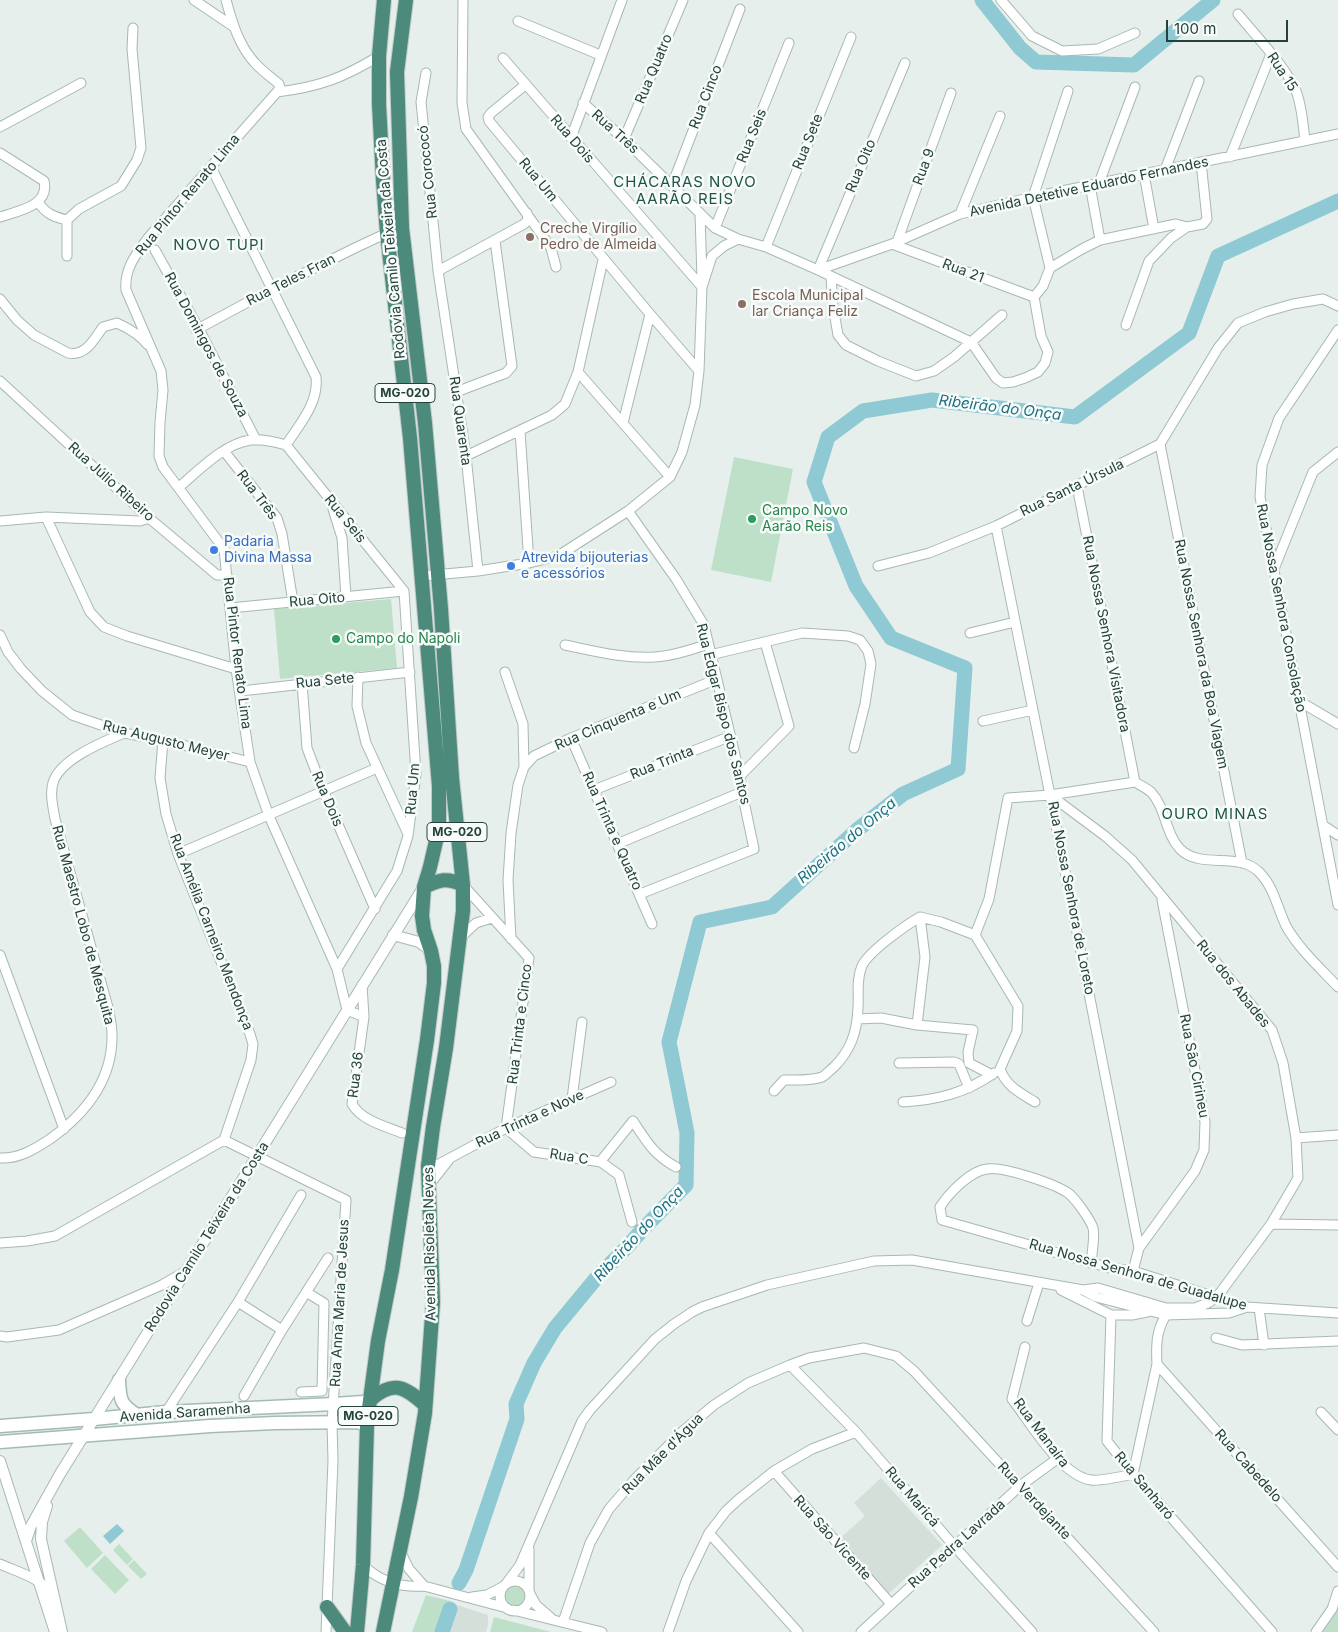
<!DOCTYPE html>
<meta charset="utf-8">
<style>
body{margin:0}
#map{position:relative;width:1338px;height:1632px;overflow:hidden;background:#e6efeb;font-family:Inter,sans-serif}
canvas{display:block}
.scale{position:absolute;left:1166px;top:20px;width:122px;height:22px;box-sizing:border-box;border:2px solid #24423a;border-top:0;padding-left:6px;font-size:15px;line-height:18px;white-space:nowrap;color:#24423a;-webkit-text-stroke:4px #f7fbf9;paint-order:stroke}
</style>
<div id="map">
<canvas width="1338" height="1632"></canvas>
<div class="scale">100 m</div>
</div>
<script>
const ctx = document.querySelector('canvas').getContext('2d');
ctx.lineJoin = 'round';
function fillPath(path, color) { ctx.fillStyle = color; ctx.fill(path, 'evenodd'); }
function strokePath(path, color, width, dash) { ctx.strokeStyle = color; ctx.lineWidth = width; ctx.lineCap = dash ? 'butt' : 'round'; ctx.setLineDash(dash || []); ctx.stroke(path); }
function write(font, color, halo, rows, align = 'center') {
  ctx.font = font + ' Inter,sans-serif'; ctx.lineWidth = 5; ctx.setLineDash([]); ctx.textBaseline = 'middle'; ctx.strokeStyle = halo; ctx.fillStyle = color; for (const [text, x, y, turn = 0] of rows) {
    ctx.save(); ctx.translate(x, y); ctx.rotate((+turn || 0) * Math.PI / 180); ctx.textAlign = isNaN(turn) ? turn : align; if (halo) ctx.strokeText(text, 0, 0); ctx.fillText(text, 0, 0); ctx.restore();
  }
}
const built = new Path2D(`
 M881,1478L942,1545L887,1595L838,1540L865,1516L854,1503Z
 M457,1605L488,1615V1625L486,1632H447Z`);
const green = new Path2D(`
 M734,457L793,469L771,582L711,570Z
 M391,599L397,668L280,679L274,609Z
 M80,1527L103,1553L87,1568L64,1541Z
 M119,1544L133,1559L127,1565L113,1550Z
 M105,1555L129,1580L115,1594L91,1569Z
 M134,1560L147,1574L141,1579L128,1566Z
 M503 1595a12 12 0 1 1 24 0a12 12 0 1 1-24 0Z
 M426,1595L450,1601L439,1632H412Z
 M1338,1607V1632H1322Z
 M494,1617L551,1632H490Z`);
const water = new Path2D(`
 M117,1524L124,1531L110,1544L103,1536Z`);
const river = new Path2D(`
 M982,0L1020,48L1036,62L1134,65L1213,0
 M459,1583L466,1570L517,1419L516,1404L534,1363L555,1328L598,1276L628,1246L642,1230L686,1185L687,1133L669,1042L700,922L772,907L857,830L903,794L958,769L965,668L891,638L856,586L814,482L828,437L863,411L932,400L1075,417L1189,333L1218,256L1338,201
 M442,1632L450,1609`);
const minor = new Path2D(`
 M194,0L234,27
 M226,0C232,22 239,46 255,63C262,71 271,77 279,84L280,88L277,92C319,87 343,78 379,56
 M463,0L462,103L466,129L544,238L551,248L556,267
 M1001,0L1032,36L1062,51L1098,49L1135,33
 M1238,14C1255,35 1286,67 1296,91C1302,106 1303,125 1305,140
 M518,21L600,55
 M503,58L702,287
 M426,73L421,102L438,271L466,456L478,571
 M525,85L491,113L488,117L489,121L650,314L699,371
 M277,92L148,238C136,254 124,269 126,290L161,371L163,390L160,422L159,456L163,467L224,549L236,669L250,762L269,816L337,969L347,1010L364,1017
 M583,103L624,139L715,228L738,239L766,247L818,270L971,342L996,378L1003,383L1013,382L1025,378L1038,372L1045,363L1048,352L1041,336L1034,297
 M0,127L81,83
 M571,138L622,0
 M624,139L683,0
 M0,153L44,181C50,206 18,211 0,217
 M1230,157L1271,54
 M211,167L316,377C319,403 299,425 286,445
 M1165,170L1199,81
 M1144,174L1154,229
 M1099,183L1135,87
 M672,185L740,9
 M1090,185L1100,240
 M38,202C46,214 54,217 67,220
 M700,213L702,279
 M960,214L1000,116
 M715,228L789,43
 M897,242L951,93
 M892,244L1034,297
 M766,247L851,37
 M155,250L199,329L256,440
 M67,256V220L79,209L121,186L137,160L141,148L132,49L133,28
 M1050,268L1033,197L1068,91
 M818,270L892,244L960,214L1033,197L1338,134
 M818,270L905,63
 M438,271L524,224L528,220L527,213
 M831,277L833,306L838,335L846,345L878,361L916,376L934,371L954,357L1002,315
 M1034,297L1043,286L1050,268L1082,249L1100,240L1176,224L1187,227
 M0,299L17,320L34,335L68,353C86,357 94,339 103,327L117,323C128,328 140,335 148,345
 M1126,325L1149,261L1171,238L1187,227L1203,224L1207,219L1201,162
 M196,330L272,289L357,247L387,233
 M1338,330L1279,418L1262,465L1260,497L1338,905
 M578,372L670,477
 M0,381L149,518L217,575H227
 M456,392L506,373L512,366L495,241
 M623,423L650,314
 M520,431L529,563
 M1160,444L1242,863
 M286,445L404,591
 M224,451L277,518L282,534L293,602
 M466,456L552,415L565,404L578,372L603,260
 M1077,486L1135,782
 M179,487C198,471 225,443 251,440C263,439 275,442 286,445
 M333,509L342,538L346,597
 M628,511L676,579L704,625L740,776L742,792L754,849L640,894
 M46,517L90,612L104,627L127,636L236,669
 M0,521L46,517L140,521L149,518
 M996,526L1050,795L1139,1248L1133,1271
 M878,566L929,553L996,526L1160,444L1218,348L1238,323L1265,312L1293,304L1323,299L1338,306
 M1274,569L1313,472L1338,452
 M422,576L478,571L529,563L558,556L628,511L670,477L682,452L695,405L699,371L702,287L712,256L724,246L738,239
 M230,608L404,591
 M970,633L1015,622
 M0,635L8,652L21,669L42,691L72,715L124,733L163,740L250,762
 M565,645C594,651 625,659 655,657C673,656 691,650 708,644
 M710,655L802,633L848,636L860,640L868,651L871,664L865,704L854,748
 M505,672L523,724L524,767
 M358,677L357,706L366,743L408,834
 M302,683L307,748L323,790L375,909
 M241,691L410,672
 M1299,701L1338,724
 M983,721L1033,710
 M571,738L652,924
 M740,776L789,726L765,642
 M594,790L731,736
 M1324,826L1338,835
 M617,844L742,792
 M178,854L377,768
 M463,885L529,958L506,1128L534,1152L601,1162L619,1175L632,1222
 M975,935L989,899L1008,798L1050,795L1135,782C1140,785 1146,788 1151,792C1166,808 1165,833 1180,849C1201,870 1238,851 1259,872C1274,887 1277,907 1286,926C1299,949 1320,968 1338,987
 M975,935L1018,1006L1017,1031L1000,1069C1006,1086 1020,1093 1035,1102
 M460,938L476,923L492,918
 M511,939L508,880L511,833L518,785L524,767L534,756L571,738L717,679
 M0,955L64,1129
 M337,969L397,871L408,836L416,774L404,591
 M362,985L364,1017L352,1104C362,1121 385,1126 402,1133
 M857,1019L881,1018L917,1025L973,1030L968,1052L969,1063L992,1075
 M917,1025L925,957L920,917
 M899,1063L954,1062L959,1064L969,1088
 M774,1091L784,1080C796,1080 811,1081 822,1077C826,1075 830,1070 834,1067C851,1050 857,1032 858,1008C859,995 856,979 862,966C868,952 906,925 920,917L941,922L975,935
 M572,1099L582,1022
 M903,1102C937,1100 966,1093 994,1073
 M1296,1138L1338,1135
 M224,1140L346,1200L332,1423L333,1461L326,1632
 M0,1158C19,1159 35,1149 50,1139C85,1114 113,1080 112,1034C112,1026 110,1018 109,1011L55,819C53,807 49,792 54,780C63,758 103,742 124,733
 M600,1162L633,1121C647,1142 653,1154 676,1167
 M428,1166L439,1164L506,1128L611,1082
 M429,1185L448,1161
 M1271,1224L1338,1225
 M0,1243L27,1241L55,1236L224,1140L251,1060L253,1044L250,1034L178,854L166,814L160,778L163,740
 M1139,1248L1195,1171L1204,1150L1205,1122L1162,900
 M1091,1263C1092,1254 1095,1235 1093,1228C1090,1219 1075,1198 1068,1193C1055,1184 1003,1166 987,1169C970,1171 949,1193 940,1207L942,1220L1110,1268L1133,1271L1247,1307L1338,1313
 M1061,1290L1111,1315H1132L1147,1312
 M1083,1290L1096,1297L1166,1315L1229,1313L1247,1307
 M238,1302L282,1330
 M1259,1308L1264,1345
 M1111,1315L1107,1441L1133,1474L1272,1632
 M1027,1321L1039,1283
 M0,1336L7,1337L59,1330L162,1285L186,1271
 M1216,1338L1242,1345L1338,1341
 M1025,1347L1012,1399C1030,1422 1061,1476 1091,1480C1099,1481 1124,1476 1133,1474L1157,1364C1156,1346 1156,1331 1166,1315
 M1157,1364L1338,1567
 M790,1365L856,1432L955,1547L1032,1632
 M301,1392L322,1391L324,1303L306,1292
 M244,1396L282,1330L328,1258
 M166,1412L238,1302L301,1195
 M1321,1412L1338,1430
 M774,1471L891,1604
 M709,1533L798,1632
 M401,1553L409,1569L424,1586L507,1608
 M0,1564C20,1573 39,1577 53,1595
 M363,1565C379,1581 401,1588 424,1586
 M500 1596a15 15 0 1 1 30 0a15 15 0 1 1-30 0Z
 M506,1584L520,1565L582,1421L590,1410L655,1339L674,1324L692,1312L702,1307L767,1285L874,1261L912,1260L1083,1290L1098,1288L1166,1308H1195L1208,1303L1217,1297L1271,1224L1298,1178L1296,1138L1283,1063L1272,1030L1132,860L1105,836L1050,795
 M529,1590V1549
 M530,1594L536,1605L551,1618
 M472,1597L487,1595L504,1586
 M513,1610L602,1632
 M563,1622L590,1543L609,1509L634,1480L683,1431L714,1405L748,1383L790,1365L809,1358L864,1348L896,1356L914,1371L1154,1632
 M668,1632L686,1581L709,1533L726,1511L739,1499L774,1471L812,1449L856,1432
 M861,1632L1020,1486L1057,1459
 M1316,1632L1332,1609L1338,1591`);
const tertiary = new Path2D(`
 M393,935L419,942L431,951
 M0,1461L55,1632
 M47,1506L42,1522L41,1539L62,1632
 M26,1541L31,1526L60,1474L423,888`);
const secondary = new Path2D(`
 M119,1380C120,1400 120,1404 137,1415
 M0,1426L94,1419L166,1412L334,1404L363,1402L370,1400
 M0,1442L210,1426L275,1423L357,1422L367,1425`);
const trunk = new Path2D(`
 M424,887C440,880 446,877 463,885
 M370,1400C393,1380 404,1386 425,1405
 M327,1607L345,1632
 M357,1632L363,1565L367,1425L370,1400L378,1341L392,1270L427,1040L434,983V966L431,951L424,930L422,916L424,887L430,867L439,828V786L410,438L387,233L383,180L379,104V56L384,0
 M383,1632L411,1497L425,1413L433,1302L428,1166L433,1127L446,1048L463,911V885L452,778L441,609L425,423L402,228L397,72L406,0`);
const markers = [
 [530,237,5,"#8d6e63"],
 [742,304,5,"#8d6e63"],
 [752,519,5,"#2e9e5b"],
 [214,550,5,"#3f7fe0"],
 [511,566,5,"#3f7fe0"],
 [336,639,5,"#2e9e5b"]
];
const shields = [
 [405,393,60],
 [457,832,60],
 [368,1416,60]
];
const shieldNames = [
 ["MG-020",405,393],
 ["MG-020",457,832],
 ["MG-020",368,1416]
];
const streetNames = [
 ["Rua Quatro",654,69,-67],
 ["Rua 15",1282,72,57],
 ["Rua Cinco",706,97,-69],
 ["Rua Três",615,132,42],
 ["Rua Seis",752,136,-68],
 ["Rua Dois",572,139,49],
 ["Rua Sete",808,142,-68],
 ["Rua Oito",861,166,-67],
 ["Rua 9",924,167,-70],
 ["Rua Corococó",428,172,-96],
 ["Rua Um",538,180,50],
 ["Avenida Detetive Eduardo Fernandes",1089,187,-12],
 ["Rua Pintor Renato Lima",188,195,-50],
 ["Rodovia Camilo Teixeira da Costa",391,249,-95],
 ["Rua 21",963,271,21],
 ["Rua Teles Fran",291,280,-27],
 ["Rua Domingos de Souza",206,345,62],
 ["Rua Quarenta",460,421,82],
 ["Rua Júlio Ribeiro",111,482,42],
 ["Rua Santa Úrsula",1072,488,-26],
 ["Rua Três",257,495,53],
 ["Rua Seis",345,519,51],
 ["Rua Oito",317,600,-5],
 ["Rua Nossa Senhora Consolação",1281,608,79],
 ["Rua Nossa Senhora Visitadora",1106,634,79],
 ["Rua Pintor Renato Lima",237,653,83],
 ["Rua Nossa Senhora da Boa Viagem",1201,654,79],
 ["Rua Sete",325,681,-6],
 ["Rua Edgar Bispo dos Santos",723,714,76],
 ["Rua Cinquenta e Um",618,720,-23],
 ["Rua Augusto Meyer",166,741,14],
 ["Rua Trinta",662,763,-22],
 ["Rua Um",413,789,-85],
 ["Rua Dois",327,799,67],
 ["Rua Trinta e Quatro",612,831,66],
 ["Rua Nossa Senhora de Loreto",1071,898,79],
 ["Rua Maestro Lobo de Mesquita",83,925,75],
 ["Rua Amélia Carneiro Mendonça",211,932,69],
 ["Rua dos Abades",1233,984,51],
 ["Rua Trinta e Cinco",520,1024,-83],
 ["Rua São Cirineu",1194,1066,79],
 ["Rua 36",356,1075,-83],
 ["Rua Trinta e Nove",530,1119,-25],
 ["Rua C",569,1157,9],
 ["Rodovia Camilo Teixeira da Costa",207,1237,-58],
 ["Avenida Risoleta Neves",430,1244,-91],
 ["Rua Nossa Senhora de Guadalupe",1138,1275,16],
 ["Rua Anna Maria de Jesus",340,1303,-87],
 ["Avenida Saramenha",185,1413,-4],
 ["Rua Manaíra",1041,1433,53],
 ["Rua Mãe d'Água",663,1454,-45],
 ["Rua Cabedelo",1248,1466,48],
 ["Rua Sanharó",1144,1486,50],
 ["Rua Maricá",912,1497,49],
 ["Rua Verdejante",1034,1501,47],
 ["Rua São Vicente",832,1538,48],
 ["Rua Pedra Lavrada",957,1544,-42]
];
const educationNames = [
 ["Creche Virgílio",540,229],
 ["Pedro de Almeida",540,245],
 ["Escola Municipal",752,296],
 ["lar Criança Feliz",752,312]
];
const leisureNames = [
 ["Campo Novo",762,511],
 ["Aarão Reis",762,527],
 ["Campo do Napoli",346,639]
];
const shopNames = [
 ["Padaria",224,542],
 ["Divina Massa",224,558],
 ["Atrevida bijouterias",521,558],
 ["e acessórios",521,574]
];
const neighbourhoodNames = [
 ["CHÁCARAS NOVO",685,182],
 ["AARÃO REIS",685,199],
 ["NOVO TUPI",219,245],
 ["OURO MINAS",1215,814]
];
const waterNames = [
 ["Ribeirão do Onça",1000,408,7],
 ["Ribeirão do Onça",847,841,-40],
 ["Ribeirão do Onça",639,1234,-47]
];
fillPath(built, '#d4dfda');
fillPath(green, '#bfe0c8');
fillPath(water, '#8ec9d4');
strokePath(river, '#8ec9d4', 15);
strokePath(minor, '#a8b8b2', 11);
strokePath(tertiary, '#a8b8b2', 12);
strokePath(secondary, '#a4bbb3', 15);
strokePath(trunk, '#c2cac8', 16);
strokePath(minor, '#fff', 9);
strokePath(tertiary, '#fff', 10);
strokePath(secondary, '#fff', 12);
strokePath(trunk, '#4c8a7c', 14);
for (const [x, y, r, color] of markers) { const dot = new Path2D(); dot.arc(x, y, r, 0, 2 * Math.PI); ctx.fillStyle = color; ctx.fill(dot); strokePath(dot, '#f7fbf9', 2); }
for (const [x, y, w] of shields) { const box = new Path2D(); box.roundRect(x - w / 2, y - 9.5, w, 19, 4); ctx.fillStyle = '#f7fbf9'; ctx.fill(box); strokePath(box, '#24423a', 1); }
write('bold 12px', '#24423a', null, shieldNames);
write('14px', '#24423a', '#f7fbf9', streetNames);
write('14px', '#785e54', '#f7fbf9', educationNames, 'left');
write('14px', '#27864d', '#f7fbf9', leisureNames, 'left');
write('14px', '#366cbe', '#f7fbf9', shopNames, 'left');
ctx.letterSpacing = '1px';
write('15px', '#1f5548', '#f7fbf9', neighbourhoodNames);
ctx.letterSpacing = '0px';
write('italic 15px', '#1c6f80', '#f7fbf9', waterNames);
</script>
